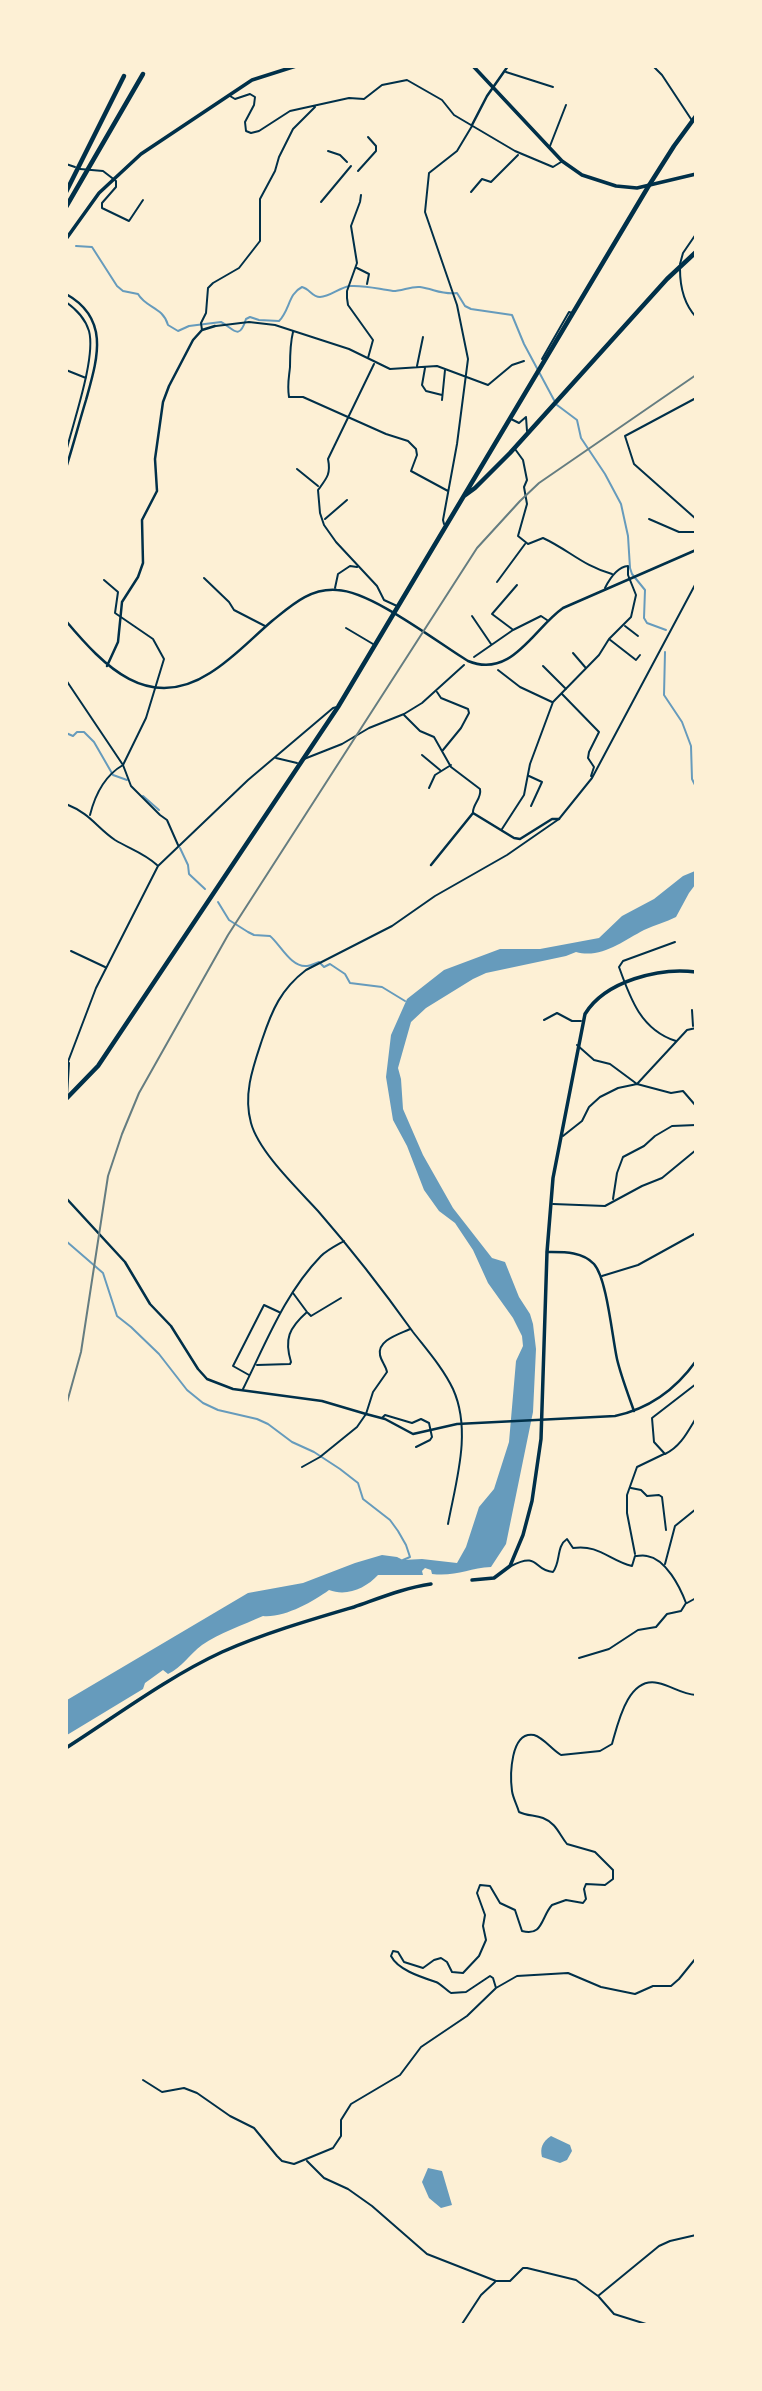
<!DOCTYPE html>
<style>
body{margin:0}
#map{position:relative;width:762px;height:2391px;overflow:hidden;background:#fdf0d5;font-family:"Libre Baskerville",serif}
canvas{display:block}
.frame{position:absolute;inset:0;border:68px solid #fdf0d5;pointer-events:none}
</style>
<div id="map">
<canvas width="762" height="2391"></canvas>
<div class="frame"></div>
</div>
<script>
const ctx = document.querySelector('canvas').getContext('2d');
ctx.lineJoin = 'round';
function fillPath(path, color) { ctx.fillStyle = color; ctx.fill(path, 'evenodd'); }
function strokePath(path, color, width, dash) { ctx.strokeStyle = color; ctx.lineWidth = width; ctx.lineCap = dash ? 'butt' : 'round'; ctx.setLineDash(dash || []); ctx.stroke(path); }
const water = new Path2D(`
 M695,871V885L689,893L676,917C666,922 655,925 644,930C623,941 601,959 576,952L566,956L486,973L473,979L426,1008L411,1022L398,1068L401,1079L403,1109L423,1155L453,1208L492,1258L505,1262L519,1297L530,1314L533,1324L536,1349L533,1412L506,1544L491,1567C469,1568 455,1577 432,1574L431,1570L425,1568L422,1571L423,1575H378C366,1588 347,1597 329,1590C313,1602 284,1618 263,1616C243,1625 219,1633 202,1645C189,1655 182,1667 168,1674L163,1670L145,1683L143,1689L67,1735V1700L248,1593L303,1583L355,1563L382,1555L397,1557L403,1560L422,1559L457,1563L466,1547L479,1507L494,1489L509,1442L516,1361L523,1346L522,1336L513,1318L488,1283L473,1250L455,1223L439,1211L424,1190L407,1146L393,1120L386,1077L391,1035L407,999L444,970L500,949H540L599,938L622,916L654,899L683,876Z
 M551,2136L570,2145L572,2151L567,2160L560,2163L542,2157C540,2148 542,2142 551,2136Z
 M428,2168L442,2171L452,2205L441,2208L429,2198L422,2182Z`);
const stream = new Path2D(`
 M76,246L92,247L117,286L123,291L138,294C146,308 163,307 168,325L178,331L189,326L221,322C233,328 239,342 246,319L250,317L259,320L279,321C290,310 288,294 302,287C310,289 312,297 320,297C330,297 340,287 350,286C366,285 378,289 393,291C402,291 411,286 420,287C434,289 442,295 457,293L465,306L471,309L512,315L524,344L554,400
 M557,405L577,420L581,438L605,474L621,504L628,536L630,568L632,574L645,590L644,618L647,623L666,630
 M665,652L664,695L682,722L691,746L692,779L696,787
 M66,733L73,736L77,732H84L94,742L113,775L127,780
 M143,796L159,810
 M180,848L188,865L189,874L205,889
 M218,902L229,920L248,932L254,935L270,936C280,944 291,968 307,966C312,966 315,963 319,962L324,967L330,964L345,974L350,983L382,987L405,1001
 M66,1241L103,1273L117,1316L131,1327L159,1354L187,1390L203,1403L218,1410L257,1419L268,1424L292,1442L314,1452L340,1469L358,1483L363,1499L390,1520L398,1531L406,1545L410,1557L403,1560`);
const minor = new Path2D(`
 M653,66L662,75L691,119
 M506,72L553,87
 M230,96L235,99L250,94L255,97L254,105L245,122L246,131L251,133L259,131L290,111L349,98L364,99L382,85L407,80L442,100L454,115L515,151L553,167L561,162
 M550,146L566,105
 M328,151L340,155L347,162
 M66,164L75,167
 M80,169L103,171L116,181V187L102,203V208L129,221L143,200
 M358,171L376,151V146L368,137
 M471,192L482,179L491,182L518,155
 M361,195L360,202L351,226L357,263L347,291V298L348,305L373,340L368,358
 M321,202L351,166
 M680,264L683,253L696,234
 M357,268L369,274L367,284
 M680,269C680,286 684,304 696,317
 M66,302C77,310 85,318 89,331C96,357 74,420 67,448
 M216,326L249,322L275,325L349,349L390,369L437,366L488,385L512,365L524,361
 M202,330L201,323L206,313L208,288L213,283L239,268L260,241V199L275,171L279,157L293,129L315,107
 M293,332C290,344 290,355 290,367C289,378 287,385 289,397H303L386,434L408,441L416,449L417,455L411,471L448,491
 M542,359L569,312L572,313
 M374,364L328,459C331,474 327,478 318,490L320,513L324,525L336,542L377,586L384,600L397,606
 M417,366L423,337
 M425,368L422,385L426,391L442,395
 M66,370L86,378
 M696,398L625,436L634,464L696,519
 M442,400L445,370
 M511,419L519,423L526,417L527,431
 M515,449L523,460L527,480L524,487L527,504L518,536L528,544L543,538C569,550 583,566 612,574
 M297,469L318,486
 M325,519L347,500
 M649,519L679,532H696
 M444,524L443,520L457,444L468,359L457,305L425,212L429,173L457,151L472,126
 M204,578L229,602L234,610L265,626
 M497,582L525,544
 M335,588L338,574L350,566L357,567
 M472,616L491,644
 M625,626L638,636
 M346,628L373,644
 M512,629L492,614L517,585
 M609,639L636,660L640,655
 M573,653L585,667
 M474,657L513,630L541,616L547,620
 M543,666L566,689
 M498,670L520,687L552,702
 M66,680L123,765L131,786L160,815L167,820L178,845
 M437,692L441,698L468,709L469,713L461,728L443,750
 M562,694L599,732L589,752L588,758L594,767L591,776
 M404,715L420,731L434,737L451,767L480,789C482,798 473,804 473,812
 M422,755L440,770
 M276,758L297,763
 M304,759L342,744L369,728L404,714L422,703L464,665
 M529,776L542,782L531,806
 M429,788L435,775L451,765
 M66,804C91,814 96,827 115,840C130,849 144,853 157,865
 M90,815C95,795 104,776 123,765L146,718L164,659L153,639L115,613L118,592L104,580
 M502,829L524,795L530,764L553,702L599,655L609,639L631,617L636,595L628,575V566C617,567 610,578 605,588
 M675,942L623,961L619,967C630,998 641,1030 676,1041
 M71,951L105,967
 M692,1010L693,1026
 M544,1020L557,1013L572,1021H581
 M577,1045L594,1060L610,1064L637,1084L671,1093L683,1091L696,1106
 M66,1067L96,988L158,866L248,780L333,708L337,707
 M67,1096L69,1063
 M563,1136L582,1121L589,1107L600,1097L618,1088L637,1084L687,1030L696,1028
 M613,1199L617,1173L623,1157L644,1146L655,1136L672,1126L696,1125
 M553,1204L605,1206L642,1186L662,1178L696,1150
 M602,1276L638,1265L696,1233
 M308,1313L311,1316L341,1298
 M257,1365L290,1364L291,1362C284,1339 289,1328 307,1312L293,1293
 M249,1375L233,1366L264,1305L279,1312
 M696,1384L652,1418L654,1442L665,1454C680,1447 687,1433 696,1418
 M243,1389C266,1343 285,1293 321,1256C327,1250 337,1245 344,1241
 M382,1418L385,1415L412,1423L421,1419L429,1423L432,1437L430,1440L416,1447
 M302,1467L320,1457L357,1427L366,1414L373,1392L387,1372C386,1366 381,1361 380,1355C377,1340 400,1334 410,1329
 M631,1488L641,1490L647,1496L659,1495L662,1497L666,1530
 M448,1524C456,1481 472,1431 453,1389C443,1368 427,1350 413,1332C383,1290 352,1250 318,1211C297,1188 259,1152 251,1123C243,1094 253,1067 262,1040C272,1010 281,989 306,970L392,926L435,896L507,855L559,819L592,778L696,583
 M635,1554L627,1513V1495L637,1467L664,1454
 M665,1564L675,1526L696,1509
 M511,1566C540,1551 533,1571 553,1572C561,1562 556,1546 567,1539L573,1548C599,1544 610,1561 632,1566L635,1556C639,1556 643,1555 647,1556C666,1559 680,1587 686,1603L681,1611L667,1614L656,1627L638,1630L609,1649L579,1658
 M687,1603L696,1598
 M496,1988L493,1978L490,1976L466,1992L451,1993C446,1990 441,1984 436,1982C421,1977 398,1970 391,1956L393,1951L398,1952L404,1962L423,1968L434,1960L441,1958L447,1962L452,1972L463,1973L479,1956L486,1940L483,1926L485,1915L477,1893L480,1885L490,1886L500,1903L515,1910L522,1931C543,1937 541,1917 552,1905L566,1900L583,1903L586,1899L584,1889L586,1884L605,1885L613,1879V1870L595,1852L567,1844C559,1834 556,1823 543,1818C535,1815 527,1816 519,1812C517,1805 513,1798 512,1791C510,1776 510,1731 534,1735C544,1738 551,1749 561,1755L600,1751L612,1744C618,1723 628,1676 658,1683C672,1686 681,1694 696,1695
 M143,2080L162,2092L184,2088L197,2093L230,2116L254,2128L277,2156L282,2161L294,2164L333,2148L341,2136V2120L351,2104L400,2075L421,2047L467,2016L496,1988L517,1976L568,1973L601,1987L635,1994L653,1986H671L679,1979L696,1958
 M307,2161L324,2178L348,2189L372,2206L427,2254L496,2281H510L523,2268H527L576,2280L598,2296L659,2246L670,2241L696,2235
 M599,2297L614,2314L646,2324
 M462,2324L481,2295L495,2282`);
const tertiary = new Path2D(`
 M472,125L487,96L508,66
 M66,294C111,319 97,360 86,400C79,423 73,446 66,468
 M66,621C104,666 148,713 210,673C233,659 252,638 272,621C292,605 310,588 337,590C371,591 437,642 468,661C512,679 533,629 563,608L696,550
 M107,666L118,642L122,602L138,577L143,563L142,520L157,491L155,459L163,402L169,386L193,340L202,330L215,326
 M431,865L473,813L514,838L520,839L552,819H559
 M66,1198L125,1262L150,1304L171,1326L198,1369L207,1379L233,1389L322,1401L366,1414
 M547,1252C563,1252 582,1251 594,1264C607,1279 612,1336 617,1359C621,1376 628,1394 634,1411`);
const secondary = new Path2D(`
 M366,1414L385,1419L413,1434L457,1424L615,1416C648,1409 676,1389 696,1361`);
const primary = new Path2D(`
 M473,66L562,161L582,175L616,186L637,188L696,174
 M66,239L99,193L141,154L252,80L296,66
 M472,1580L494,1578L510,1566L523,1535L532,1501L541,1439L547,1252L553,1178L585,1014C605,981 660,967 696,972
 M66,1748C116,1716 168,1677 222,1652C265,1633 310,1620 354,1607C380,1598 404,1588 431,1584`);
const trunk = new Path2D(`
 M464,496L475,488L510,453L667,279L696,252
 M66,1099L98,1066L338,707L648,187L674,146L696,116`);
const motorway = new Path2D(`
 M66,192L124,76
 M66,207L143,74`);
const rail = new Path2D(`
 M66,1406L81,1352L108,1176L122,1134L139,1093L228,935L477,548L520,501L539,483L696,375`);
fillPath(water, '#669bbc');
strokePath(stream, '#669bbc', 2);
strokePath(minor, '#003049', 2);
strokePath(tertiary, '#003049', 2.5);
strokePath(secondary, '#003049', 2.5);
strokePath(primary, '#003049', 3.5);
strokePath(trunk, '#003049', 4.5);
strokePath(motorway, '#003049', 4.5);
strokePath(rail, '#657d81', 2);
</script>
